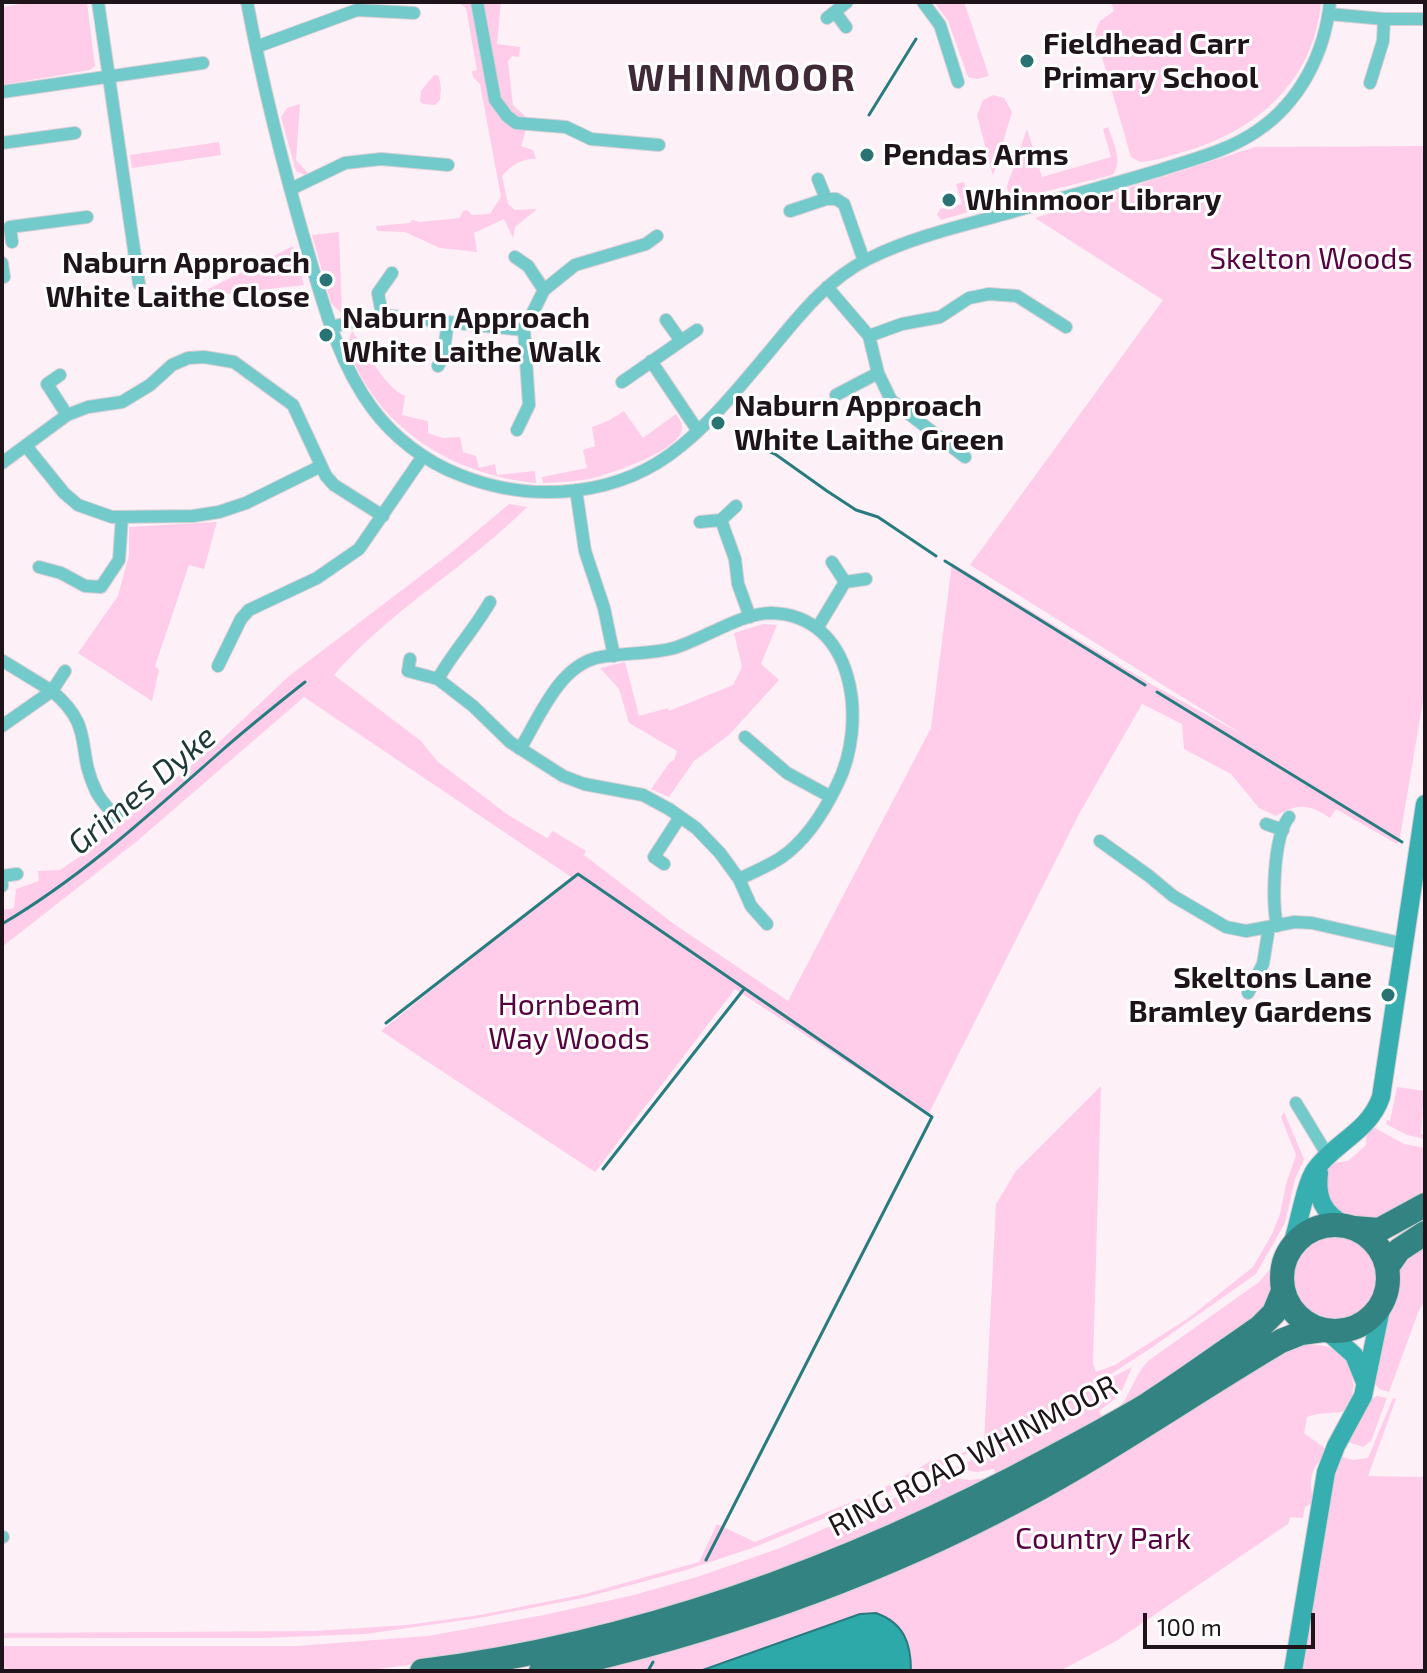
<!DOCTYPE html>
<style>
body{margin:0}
#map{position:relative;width:1427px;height:1673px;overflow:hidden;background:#fdf1f7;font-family:"Exo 2",sans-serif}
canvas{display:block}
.frame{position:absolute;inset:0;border:4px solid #1e141a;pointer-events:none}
.scale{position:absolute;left:1143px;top:1613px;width:172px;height:36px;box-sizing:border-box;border:4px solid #1e141a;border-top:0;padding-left:10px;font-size:24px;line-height:28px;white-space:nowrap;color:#1e141a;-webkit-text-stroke:6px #fff;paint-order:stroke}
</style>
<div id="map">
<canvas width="1427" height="1673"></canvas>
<div class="frame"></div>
<div class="scale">100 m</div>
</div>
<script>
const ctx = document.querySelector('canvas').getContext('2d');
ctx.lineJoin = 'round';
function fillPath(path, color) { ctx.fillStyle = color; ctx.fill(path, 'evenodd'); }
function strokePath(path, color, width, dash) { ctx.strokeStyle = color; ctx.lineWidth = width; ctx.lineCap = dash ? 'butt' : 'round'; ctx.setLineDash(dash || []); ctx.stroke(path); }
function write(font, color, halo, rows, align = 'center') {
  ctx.font = font + ' "Exo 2",sans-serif'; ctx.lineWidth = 6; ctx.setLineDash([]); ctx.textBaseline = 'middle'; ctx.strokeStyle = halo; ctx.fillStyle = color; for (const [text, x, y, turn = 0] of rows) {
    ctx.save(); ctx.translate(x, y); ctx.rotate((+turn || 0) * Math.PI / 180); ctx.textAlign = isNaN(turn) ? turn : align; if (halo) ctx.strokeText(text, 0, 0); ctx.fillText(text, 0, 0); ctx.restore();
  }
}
const green = new Path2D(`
 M32,2L87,3L95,66L90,70L2,85V7Z
 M458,2H501L497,44L520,47L519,57L512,56L508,61L513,105L529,120L521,146L533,150L536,159C522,158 511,165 502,176L508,204L515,210L537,209L515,227L513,238L504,219L474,233L477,252L440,248L405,232L377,231L376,226L410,223L412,220L420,222L460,218L463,211L467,210L472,215L490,214L501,197L480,84L473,77L472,71L477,70L466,8Z
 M934,2H964L989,76L977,79L968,77L948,21Z
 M1111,2H1321C1314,81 1256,132 1183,152C1169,156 1155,161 1140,162L1131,157L1095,33L1100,21L1114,11Z
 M434,75L439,76L441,89L440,100L435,105L423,104L420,101L421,91Z
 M993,95L1004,98L1012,112L993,176L977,115L983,100Z
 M300,104L296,160L308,173L305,175L296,171L281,117L287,108Z
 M1108,127C1113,142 1124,163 1112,175L1019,198L1008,192L1007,186L1027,129L1042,177L1111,157L1103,129Z
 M219,142L221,155L132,168L130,155Z
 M1425,146V689L1400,837L1397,844L1336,809L1330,818C1309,804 1298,803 1276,816L1259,808L1231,774L1184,749L1182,724L1142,704L1079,814L928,1115L735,989L595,1172L381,1031L571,877L304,697L136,842L2,947V910L14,908L16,889L39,881L38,871L60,870L88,851L217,744L289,676L452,552L509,504L527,507C467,567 390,610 334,675L421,741L438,762L449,770L508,815L547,838L553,831L586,851L584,855L674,924L788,1001L931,728L952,563L1151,684L1245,736L970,565L1163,300L1035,218L1255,147Z
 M964,182L972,211L941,220L937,215L940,209L962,204L956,184Z
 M339,232L342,314L331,303L312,235Z
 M293,246L304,285L191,298Z
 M352,331C364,348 386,389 405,396L402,415L428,421V433L443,438L460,437L463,452L476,456L479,468L495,464L497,475L535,471L536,483C453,475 374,427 347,344Z
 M624,411L643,438L676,414C680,420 684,425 681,432C674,452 613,473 593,478C577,482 560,482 543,483L542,477L587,468L583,450L595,446L592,427L608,421Z
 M217,522L204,569L189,565L155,666L159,670L152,701L78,653L118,596L129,555V527Z
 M763,624L777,625L761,664L779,680L729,735L694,761L669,797L651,789L670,762L674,760L677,751L629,723L619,689L600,668L625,662L639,716L668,708L669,711L733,685L742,667L734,633Z
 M1101,1086L1093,1363L1096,1372L1115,1365L1190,1317L1253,1267L1272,1234L1280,1214L1286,1184L1296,1155L1281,1117L1284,1112L1304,1159L1295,1179L1285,1223L1256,1274L1151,1348L1111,1374L1096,1376L1098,1385L1132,1367L1120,1395L1099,1411L1121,1450L1296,1347C1341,1336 1363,1368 1349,1410C1334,1415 1321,1411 1307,1417L1304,1433L1327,1450C1324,1459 1319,1460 1315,1467C1309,1478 1310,1491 1315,1501L1305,1507L1303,1518L1290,1517L1288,1524L1116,1641L1060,1671H570L956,1500L701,1602L464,1658L362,1671H2V1646H297L428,1636L544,1615L634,1595L700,1576L780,1548L943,1477L970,1480L996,1477L994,1469L977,1472L955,1468L987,1453L985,1445L883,1494L755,1547L686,1570L583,1598L479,1618L365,1634L261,1638H2V1633L314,1631L407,1625L480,1615L585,1594L699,1562L717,1524L755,1542L880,1490L931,1461L952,1458L984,1443L996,1204L1016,1171Z
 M1397,1087L1424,1091L1421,1134H1425V1139L1407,1135L1386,1124L1387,1120L1390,1121Z
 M1373,1127L1404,1144L1425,1148V1196L1389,1216L1363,1223L1329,1211L1324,1176L1333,1163L1348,1161L1366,1145L1367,1135Z
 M1289 1278a46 46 0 1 1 92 0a46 46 0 1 1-92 0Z
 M1425,1240V1301L1419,1310L1389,1392L1379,1389L1372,1380L1392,1298L1397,1267Z
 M1271,1268L1273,1269L1272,1297L1264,1314L1117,1411C1131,1394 1134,1376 1148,1361L1259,1282Z
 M1377,1396L1387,1398L1371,1441L1363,1447L1345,1441L1369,1400Z
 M1393,1398L1396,1399L1368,1476L1425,1477V1671H1303L1332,1475L1339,1456L1353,1460L1368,1458Z`);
const water = new Path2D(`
 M876,1613C904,1623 911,1643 911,1671H700L860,1614Z`);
const stream = new Path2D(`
 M869,115L916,39
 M738,438L775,454L827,491L856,510L878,517L936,556
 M945,561L1145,685
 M1157,692L1402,842
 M2,924C82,877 150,814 219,753C247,728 276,705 305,682
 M386,1023L578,874L932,1117L706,1560
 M603,1169L744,989
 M648,1671L653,1662`);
const street = new Path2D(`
 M98,2L139,284
 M247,2C263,87 284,170 308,252C324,306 338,362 372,408C394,438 426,462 460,475C533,504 620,497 681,446C714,419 741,385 769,352C798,317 826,280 868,259C906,240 948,229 990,218C1047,202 1104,187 1160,170C1193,159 1228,151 1257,131C1300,102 1325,53 1330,2
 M477,2L495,100L507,116L516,123L566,127L591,139L659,145
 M923,2L940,25L958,82
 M835,12L846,27
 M1329,14L1384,19H1425
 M827,18L847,2
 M256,47L357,10L414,13
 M1370,83L1383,41L1384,19
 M2,92L203,63
 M2,143L75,133
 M291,189L345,163L381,159L448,165
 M826,199H836L844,204L864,261
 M790,211L826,199L818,179
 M12,242L10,227L87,217
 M515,257L528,266L544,290
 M2,263L4,277
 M827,287L869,336L878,373L891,400L965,457
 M382,315L378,293L392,273
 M666,320L681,341
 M331,327L382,315L524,330
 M869,336L902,324L940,317L969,298L989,294L1017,296L1066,327
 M651,361L698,431
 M438,366L443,356L448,322
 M60,375L47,384L67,415
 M622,382L697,330
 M836,395L878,373
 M517,430L529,405L524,330L544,290L575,265L646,244L657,236
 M26,446L64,493L78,505L112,517L193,516L219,512L246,503L321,466
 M2,463L67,415L88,407L122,402L150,385L172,365L188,358L204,357L234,362L293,405L326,476L334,485L383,516
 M576,490L585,551L604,608L614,656
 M721,520L735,559L738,584L750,617
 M700,522L721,520L736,506
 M832,562L845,582
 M39,567L61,573L85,586L101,587L119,560L122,517
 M818,627L845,582L866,579
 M410,659L408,671L438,679L473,706L510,742L563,776L584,784L643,795L669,809L696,828L720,853L739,879L751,906L767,924
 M3,661L52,691L65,671
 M218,666L241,619L249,610L317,578L359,549L423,456
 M438,679C453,652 474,630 490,602
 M2,726L52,691C96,728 75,748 96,791C100,800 108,808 115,816
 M745,737L787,773L831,797
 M520,749C539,718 558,668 596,658C622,652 649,655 674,648C704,639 741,613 771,613C856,615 868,724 837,785C825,810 806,840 782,857C769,866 753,872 739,879
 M105,823L126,806
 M1266,824L1283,830
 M1100,841L1149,876L1173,896L1226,927L1246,931L1295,922L1312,923L1405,944
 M664,864L654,857L680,817
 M2,876L17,874
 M2,884V886
 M1277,926C1272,901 1273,837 1289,817
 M1248,993L1263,964L1269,927
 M1296,1103L1328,1156
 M2,1537H3`);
const secondary = new Path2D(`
 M1319,1173C1316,1198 1323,1213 1345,1225
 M1291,1247C1299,1226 1304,1187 1315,1170C1335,1142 1369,1132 1381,1097L1425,804
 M1327,1331L1354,1355L1364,1380
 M1293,1671L1326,1472L1336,1446L1363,1396L1382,1304`);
const highway = new Path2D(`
 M1282 1278a53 53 0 1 1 106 0a53 53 0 1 1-106 0Z
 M1354,1228L1379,1230L1425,1205
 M1387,1267L1399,1250L1425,1233
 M422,1671C645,1643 858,1563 1055,1456C1085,1440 1115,1424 1145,1406C1184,1381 1221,1354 1260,1327L1274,1313L1283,1291
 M541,1671C707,1635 870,1579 1020,1499C1110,1451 1193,1393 1281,1341L1301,1333L1323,1330`);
const markers = [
 [1027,61,8,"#297374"],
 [867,155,8,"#297374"],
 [949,200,8,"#297374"],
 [326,280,8,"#297374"],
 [326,335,8,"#297374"],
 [718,423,8,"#297374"],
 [1388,995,8,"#297374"]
];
const poiNames = [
 ["Fieldhead Carr",1043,44],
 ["Primary School",1043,78],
 ["Pendas Arms",883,155],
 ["Whinmoor Library",965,200],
 ["Naburn Approach",310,263,"right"],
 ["White Laithe Close",310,297,"right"],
 ["Naburn Approach",342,318],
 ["White Laithe Walk",342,352],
 ["Naburn Approach",734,406],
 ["White Laithe Green",734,440],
 ["Skeltons Lane",1372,978,"right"],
 ["Bramley Gardens",1372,1012,"right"]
];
const parkNames = [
 ["Skelton Woods",1311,259],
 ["Hornbeam",569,1005],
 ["Way Woods",569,1039],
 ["Country Park",1103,1539]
];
const streetNames = [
 ["RING ROAD WHINMOOR",973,1456,-27]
];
const waterNames = [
 ["Grimes Dyke",142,790,-40]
];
const districtNames = [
 ["WHINMOOR",742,78]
];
fillPath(green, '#ffcce9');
fillPath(water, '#2da9aa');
strokePath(water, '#287c7f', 2);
strokePath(stream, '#287c7f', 3);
strokePath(street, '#d9ced4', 14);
strokePath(secondary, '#d9ced4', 20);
strokePath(highway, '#d9ced4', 26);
strokePath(street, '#72cacb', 12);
strokePath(secondary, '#37afb0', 18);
strokePath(highway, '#348383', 24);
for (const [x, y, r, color] of markers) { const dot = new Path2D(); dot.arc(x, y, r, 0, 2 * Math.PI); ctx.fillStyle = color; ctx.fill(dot); strokePath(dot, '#fff', 3); }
write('bold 30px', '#1e141a', '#fff', poiNames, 'left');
write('30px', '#570340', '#fff', parkNames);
write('30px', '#1e141a', '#fff', streetNames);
write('italic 32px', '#1e3838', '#fff', waterNames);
ctx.letterSpacing = '2px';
write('bold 38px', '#402a37', '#fff', districtNames);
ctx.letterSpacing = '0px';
</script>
